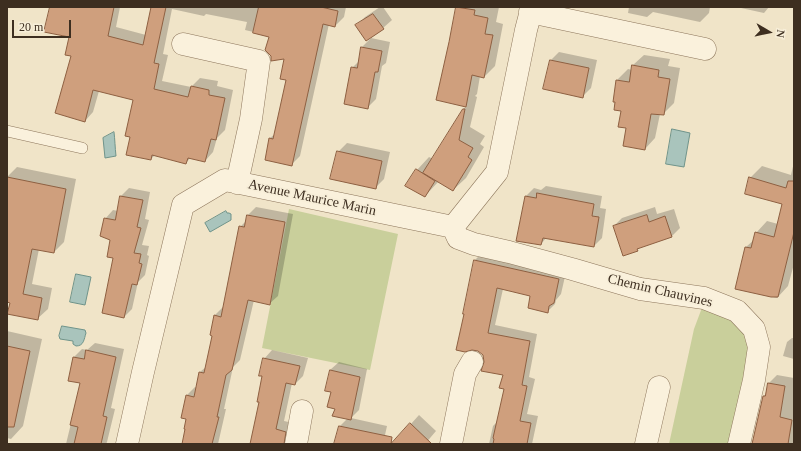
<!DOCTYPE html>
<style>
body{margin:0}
#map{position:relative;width:801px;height:451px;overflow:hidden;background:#f0e4c8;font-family:"Times New Roman",serif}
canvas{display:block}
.frame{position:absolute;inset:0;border:8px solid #3d2e20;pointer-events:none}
.north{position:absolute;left:749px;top:12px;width:40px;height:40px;-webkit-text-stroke:3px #f7eed8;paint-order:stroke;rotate:99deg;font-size:11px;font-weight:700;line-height:16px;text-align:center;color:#3d2e20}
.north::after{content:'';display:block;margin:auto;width:14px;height:18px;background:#3d2e20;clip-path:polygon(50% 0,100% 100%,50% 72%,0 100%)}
.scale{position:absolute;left:12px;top:20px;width:59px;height:18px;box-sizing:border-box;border:2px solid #3d2e20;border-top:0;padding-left:5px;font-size:12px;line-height:14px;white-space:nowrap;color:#3d2e20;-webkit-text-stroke:3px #f7eed8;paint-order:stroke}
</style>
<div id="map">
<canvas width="801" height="451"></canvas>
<div class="frame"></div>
<div class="north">N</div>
<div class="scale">20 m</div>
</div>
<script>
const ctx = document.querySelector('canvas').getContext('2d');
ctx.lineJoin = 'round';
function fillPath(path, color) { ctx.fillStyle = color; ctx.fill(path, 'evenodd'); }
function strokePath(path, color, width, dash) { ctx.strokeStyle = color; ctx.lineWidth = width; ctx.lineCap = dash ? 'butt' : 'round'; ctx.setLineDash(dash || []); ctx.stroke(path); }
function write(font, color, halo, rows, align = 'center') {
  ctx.font = font + ' "Times New Roman",serif'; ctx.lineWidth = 3.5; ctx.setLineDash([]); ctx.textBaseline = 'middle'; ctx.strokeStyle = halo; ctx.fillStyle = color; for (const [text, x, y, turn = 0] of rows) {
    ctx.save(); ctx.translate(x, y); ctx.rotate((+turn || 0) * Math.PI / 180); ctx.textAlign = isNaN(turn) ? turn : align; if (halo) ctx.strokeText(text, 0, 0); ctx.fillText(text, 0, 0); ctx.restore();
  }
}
const green = new Path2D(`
 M289,209L398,234L370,370L262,348Z
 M703,305L732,320L747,338L750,357L730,444H669L694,329Z`);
const water = new Path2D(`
 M672,129L690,133L684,167L666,164Z
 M114,132C115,140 115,147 116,156L105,158L103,138Z
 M226,211L227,213H229L231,214V220L210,232L205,223Z
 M76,274L91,277L85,305L70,302Z
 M62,326L85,330L86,333C84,339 84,346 76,346L73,344V341L60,339L59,336Z`);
const shadow = new Path2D(`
 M51,7H120L116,27L146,35L152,8L149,7H346L344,17L335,26L329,24L300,156L291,165L270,138L275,134L287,80L286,58L270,36L245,30L247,22L206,14L204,16L172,9L163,54L168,55L162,81L191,87L200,78L218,81L217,86L233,90L225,130L217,138L213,152L205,161L191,157L186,163L155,155L151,159L132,136L134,99L99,91L93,112L85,121L72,55L71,36Z
 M380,7H383L392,20L383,28L357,26L365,17Z
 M457,7H499L496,22L503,24L495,66L484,77L480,76L477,94L475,96L477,97L470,127L485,136L480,144L484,147L466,178L453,190L439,181L425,196L407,186L417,170L429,157L433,159L463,109L467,106L437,99L450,43Z
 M629,7H710L709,13L700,22L653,12L647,17L628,13Z
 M741,7H769L764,13L741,8Z
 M371,38L390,42L386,63L382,66L376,99L367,108L352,68L359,61L362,47Z
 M559,52L597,60L591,88L583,96L551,60Z
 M644,55L670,59L668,66L680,68L674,103L663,114H660L655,138L645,149L627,127L622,110L617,80L628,69L632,70L633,65Z
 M347,143L390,152L384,179L375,188L338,152Z
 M794,162V264L788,286L777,298L736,288L746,247L755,239L756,233L767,221L778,224L784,203L750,178L762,166L791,175Z
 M17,167L76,179L64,242L54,252L39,249L32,284L52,288L48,309L37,319L11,302L7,301V177Z
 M546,186L602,196L600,208L606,209L602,238L594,246L547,237L541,244L526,196L534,188L541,190Z
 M129,188L150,192L145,219L149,220L142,245L149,246L147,255L149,256L145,275L138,282L132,309L124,317L111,240L105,219L113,210L118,211L121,196Z
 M256,207L293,214L278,296L269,304L254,300L240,360L233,367L224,409H226L218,444H183L187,418V395L195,387L197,388L200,372L207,366L213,335L215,315L223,307H224L240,227L247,220L248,215Z
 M655,207L657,214L674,209L680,228L672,236L641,246L637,250L614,226L622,218Z
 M482,253L566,272L561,294L556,300L555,304L547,312L531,295L503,289L495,325L537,334L529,377L535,379L527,414L538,416L532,444H489L493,426L497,422L505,388L504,374L486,362L474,261Z
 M7,331L42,339L23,426L11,439L7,438Z
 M792,338H794V359L783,356L787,342Z
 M95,343L124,349L111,408L115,409L107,442L106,444H66L81,382L74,357L82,349L87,350Z
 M272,350L308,358L303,376L295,384L292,383L284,421L293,423L288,444H251L260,401L263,375L264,359Z
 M339,362L367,369L359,410L351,418L387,426L383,444H335L340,426L348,418L336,408L332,392L330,370Z
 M777,375L794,378V444H753L764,396L766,394L769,383Z
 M419,415L436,431L425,444H393Z`);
const building = new Path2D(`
 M50,7H114L108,36L143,45L151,7H166L154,63L159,64L154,89L188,97L191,86L209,90V95L225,98L216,140L211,139L205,162L188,158L186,164L152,155L151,160L126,155L130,137L125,136L133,100L93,90L85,122L55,113L71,56L65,55L69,37L44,32Z
 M259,7H321L338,11L335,27L323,24L292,166L265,160L269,138L273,139L286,80L280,79L284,59L271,61V56L265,50L269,37L253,33Z
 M456,7L475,10L474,15L488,18L485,34L493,35L484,78L472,75L466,107L436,100L449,42Z
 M373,14L384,29L366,41L355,25Z
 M361,47L382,51L378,72H375L368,109L344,104L351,67L357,68Z
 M550,60L589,68L583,98L543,89Z
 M632,65L659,70L658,77L670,79L664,115L651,114L645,150L623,146L626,128L618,127L621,111L614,110L615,102H613L616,80L629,82Z
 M463,109H465L459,140L473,148L468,157L472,160L453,191L423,173Z
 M337,151L382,161L376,189L330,179Z
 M416,169L435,181L425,197L405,186Z
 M7,177L66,189L54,253L32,249L23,294L42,298L38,320L7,314L10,303L7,302Z
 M749,177L786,188L788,181H794V232L778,297H771L735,289L745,247L751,248L755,232L774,237L782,204L745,194Z
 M537,193L594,204L592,216L599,217L594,247L543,238L541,245L516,241L525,196L536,198Z
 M120,196L143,200L137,227L141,228L134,253L141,254L139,263L142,264L137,285L132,284L124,318L102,313L113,258L107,257L110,240L100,236L104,218L115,220Z
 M247,215L285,222L270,305L248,300L232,370L226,375L217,417H219L212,444H182L185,429H184L186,419L181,418L186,395L194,397L199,372L204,373L212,336L210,335L214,315L221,317L239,226L244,227Z
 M647,215L649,222L665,216L672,237L637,249L638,251L623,256L613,226Z
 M474,260L559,279L554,303L549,306L548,313L528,308L530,296L497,288L488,333L530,341L522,385L527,386L520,421L531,423L527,444H493L494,439L493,438L504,389L499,388L503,375L481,371L484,362L483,355L478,351L472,350L465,352L456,350L464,314H463Z
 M7,346L30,351L14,427H7Z
 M86,350L116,357L103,416L107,417L101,444H74L78,427L70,425L80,383L68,381L73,357L84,359Z
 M263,358L300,366L295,385L286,383L276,429L286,432L284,444H250L259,402H257L262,376H259Z
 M330,370L360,377L351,420L332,416L335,409L327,407L331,392L325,391Z
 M768,383L785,386L780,417L792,420L788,444H752L763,396H765Z
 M410,423L432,444H391Z
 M339,426L392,437L391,444H334Z`);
const lane = new Path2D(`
 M7,131L82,148`);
const street = new Path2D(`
 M530,12L705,49
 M183,44L259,61L251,119L237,183
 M453,227L458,238L474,244L509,252L572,269L640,289L704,298L737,311L754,329L759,347L754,380L739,444
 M127,444L143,372L183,205L225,180L453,227L497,172L526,30L532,7
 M296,444L302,411
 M451,444L465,374L472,362
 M646,444L659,387`);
const streetNames = [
 ["Avenue Maurice Marin",312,198,12],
 ["Chemin Chauvines",660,291,13]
];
fillPath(green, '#c9cf9b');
fillPath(water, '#a9c4bc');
strokePath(water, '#6f938a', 1);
fillPath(shadow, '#0003');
fillPath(building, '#cf9f7d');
strokePath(building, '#8d5f41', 1);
strokePath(lane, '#8d765c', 12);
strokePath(street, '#8d765c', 23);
strokePath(lane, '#faf1dc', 11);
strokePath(street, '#faf1dc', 22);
write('14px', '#3d2e20', '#f7eed8', streetNames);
</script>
